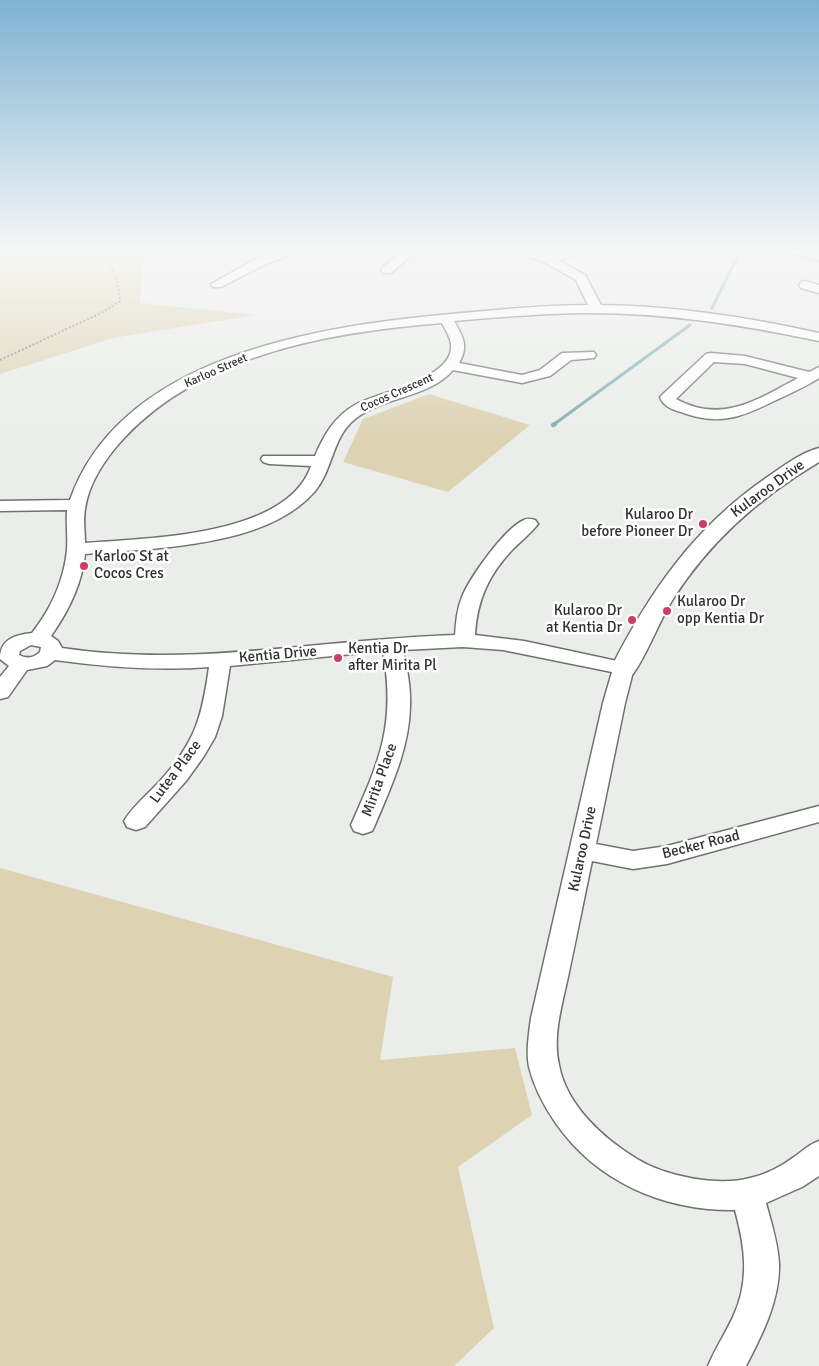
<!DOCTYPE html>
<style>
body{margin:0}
canvas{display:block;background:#eaedea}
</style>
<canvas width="819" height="1366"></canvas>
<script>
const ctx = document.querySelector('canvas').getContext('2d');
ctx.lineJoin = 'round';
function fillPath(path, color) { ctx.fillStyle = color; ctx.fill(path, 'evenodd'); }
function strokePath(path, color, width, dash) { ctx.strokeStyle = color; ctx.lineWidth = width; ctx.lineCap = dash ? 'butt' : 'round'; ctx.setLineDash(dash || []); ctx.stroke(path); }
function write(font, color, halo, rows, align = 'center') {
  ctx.font = font + ' Signika,sans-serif'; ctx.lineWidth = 5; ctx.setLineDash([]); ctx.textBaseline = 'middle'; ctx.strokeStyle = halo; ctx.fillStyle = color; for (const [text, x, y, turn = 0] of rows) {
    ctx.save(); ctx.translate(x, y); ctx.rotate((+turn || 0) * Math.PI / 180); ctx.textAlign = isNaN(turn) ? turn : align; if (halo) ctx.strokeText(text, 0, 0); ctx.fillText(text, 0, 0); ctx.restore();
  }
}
const green = new Path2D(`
 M0,249H143L140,303L255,315L113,338L0,374Z
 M429,394L530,425L448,492L343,462L363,419Z
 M0,868L393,977L380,1060L515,1048L532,1115L458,1167L494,1328L454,1366H0Z`);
const streamFar1 = new Path2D(`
 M772,249L819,261
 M712,308L741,249
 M553,425L690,325`);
const stream = new Path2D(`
 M553,425L555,424`);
const path = new Path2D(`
 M0,360L103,312L120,301L117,280L103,249`);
const minor = new Path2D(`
 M285,249H301L299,252L266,264L221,287H213L211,284L258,258Z
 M406,249H419L391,273H383L381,270L383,267Z
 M512,249H529L548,255L570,249H587L585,252L558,260L585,275L601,305C675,306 747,317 819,333V341C740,324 661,312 580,313C538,314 496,317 454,321C463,336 469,347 459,363L522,375L540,370L562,353L594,352L596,355L594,358L571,360L550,376L522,383L453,370C429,398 384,396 355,419C332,437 333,470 315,491C267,548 152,548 85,554C82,584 68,612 51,636L58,641L62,648C195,668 322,639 455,635C456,622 457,609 462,597C470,577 505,528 524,520C528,518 531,519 535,520L538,524C531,533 521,541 513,549C489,574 477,600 475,635L524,641L631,664L634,668L625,703L596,844L633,851L667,846L819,806V822L667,864L633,869L592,861C584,898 577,935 569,972C563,1002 552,1035 559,1065C566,1105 604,1139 637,1159C665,1176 717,1187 750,1178C765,1175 782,1166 794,1157C803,1151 808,1145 819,1141V1176L802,1187L766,1203C771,1222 778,1243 779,1264C780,1300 762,1335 746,1366H708C715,1349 725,1334 733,1317C750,1281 745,1247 735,1210C664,1211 596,1182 555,1122C544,1106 534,1087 529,1067C526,1051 529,1034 531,1018L603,703L612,672L503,650L463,647L403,650C407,669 411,687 410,707C409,749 391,787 375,825L372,831L363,834L354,831L351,825C380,760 396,724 383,651L230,666L222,716L215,737L204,756L186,781L145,827L136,830L127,827L124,821C133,806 148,794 160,781C195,742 202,718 209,667C157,671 106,667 55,660L47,666L27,670L8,697L0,699V677L9,666L0,659C0,639 15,635 32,633C51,609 64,580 67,550C68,537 66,524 67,510L0,511V501L70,500C121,355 320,326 451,314C497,310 542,305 588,305L576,280L544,262L514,252ZM442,323C445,329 450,336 451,344C455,379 378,392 355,405C335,416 324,435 315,456H263L261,459L263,462L269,464L311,466C287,537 147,538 85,543C85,532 83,520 85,509C89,482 107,456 125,437C205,353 331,332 442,323ZM31,645L41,647L40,652C34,658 27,659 19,655L20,651Z
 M805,281L819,285V293L801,288L799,285L801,282Z
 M711,353L745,356L809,372L819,367V378C805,387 789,394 774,401C740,418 719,426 681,412C673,410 663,406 660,397L663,394L706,354ZM714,362L745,364L798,378C757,400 722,424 676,399Z`);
const major = new Path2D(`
 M819,448V462C760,497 710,541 673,599C658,623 649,651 633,674L624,676L615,674L611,668C650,591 694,528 766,478C782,467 800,453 819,448Z`);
const markers = [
 [703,524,5,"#cd3e62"],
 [84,566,5,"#cd3e62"],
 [667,611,5,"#cd3e62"],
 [632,620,5,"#cd3e62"],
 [338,658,5,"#cd3e62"]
];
const farStreetnames = [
 ["Karloo Street",216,371,-24],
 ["Cocos Crescent",397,393,-24]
];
const streetNames = [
 ["Kularoo Drive",768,489,-36],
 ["Kentia Drive",278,655,-5],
 ["Lutea Place",176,772,-53],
 ["Mirita Place",380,780,-70],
 ["Becker Road",701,845,-14],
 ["Kularoo Drive",583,849,-78]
];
const poiNames = [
 ["Kularoo Dr",693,515,"right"],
 ["before Pioneer Dr",693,532,"right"],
 ["Karloo St at",94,557],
 ["Cocos Cres",94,574],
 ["Kularoo Dr",677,602],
 ["opp Kentia Dr",677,619],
 ["Kularoo Dr",622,611,"right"],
 ["at Kentia Dr",622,628,"right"],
 ["Kentia Dr",348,649],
 ["after Mirita Pl",348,666]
];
fillPath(green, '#ddd3b3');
strokePath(streamFar1, '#82aeb2', 3);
strokePath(stream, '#82aeb2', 4.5);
strokePath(minor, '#707270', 3);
strokePath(major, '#707270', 3);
strokePath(path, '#848684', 2, [2, 2]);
fillPath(minor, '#fff');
fillPath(major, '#fff');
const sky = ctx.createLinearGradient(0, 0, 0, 440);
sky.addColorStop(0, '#7fb2d2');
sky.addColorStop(0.57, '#f6f7f6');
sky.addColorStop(1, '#f6f7f600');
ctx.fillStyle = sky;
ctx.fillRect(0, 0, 819, 440);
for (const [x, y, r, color] of markers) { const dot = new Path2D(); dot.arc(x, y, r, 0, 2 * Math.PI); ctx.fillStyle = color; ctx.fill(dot); strokePath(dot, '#fff', 2); }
write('12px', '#303130', '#fff', farStreetnames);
write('15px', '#303130', '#fff', streetNames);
write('15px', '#303130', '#fff', poiNames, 'left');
</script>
